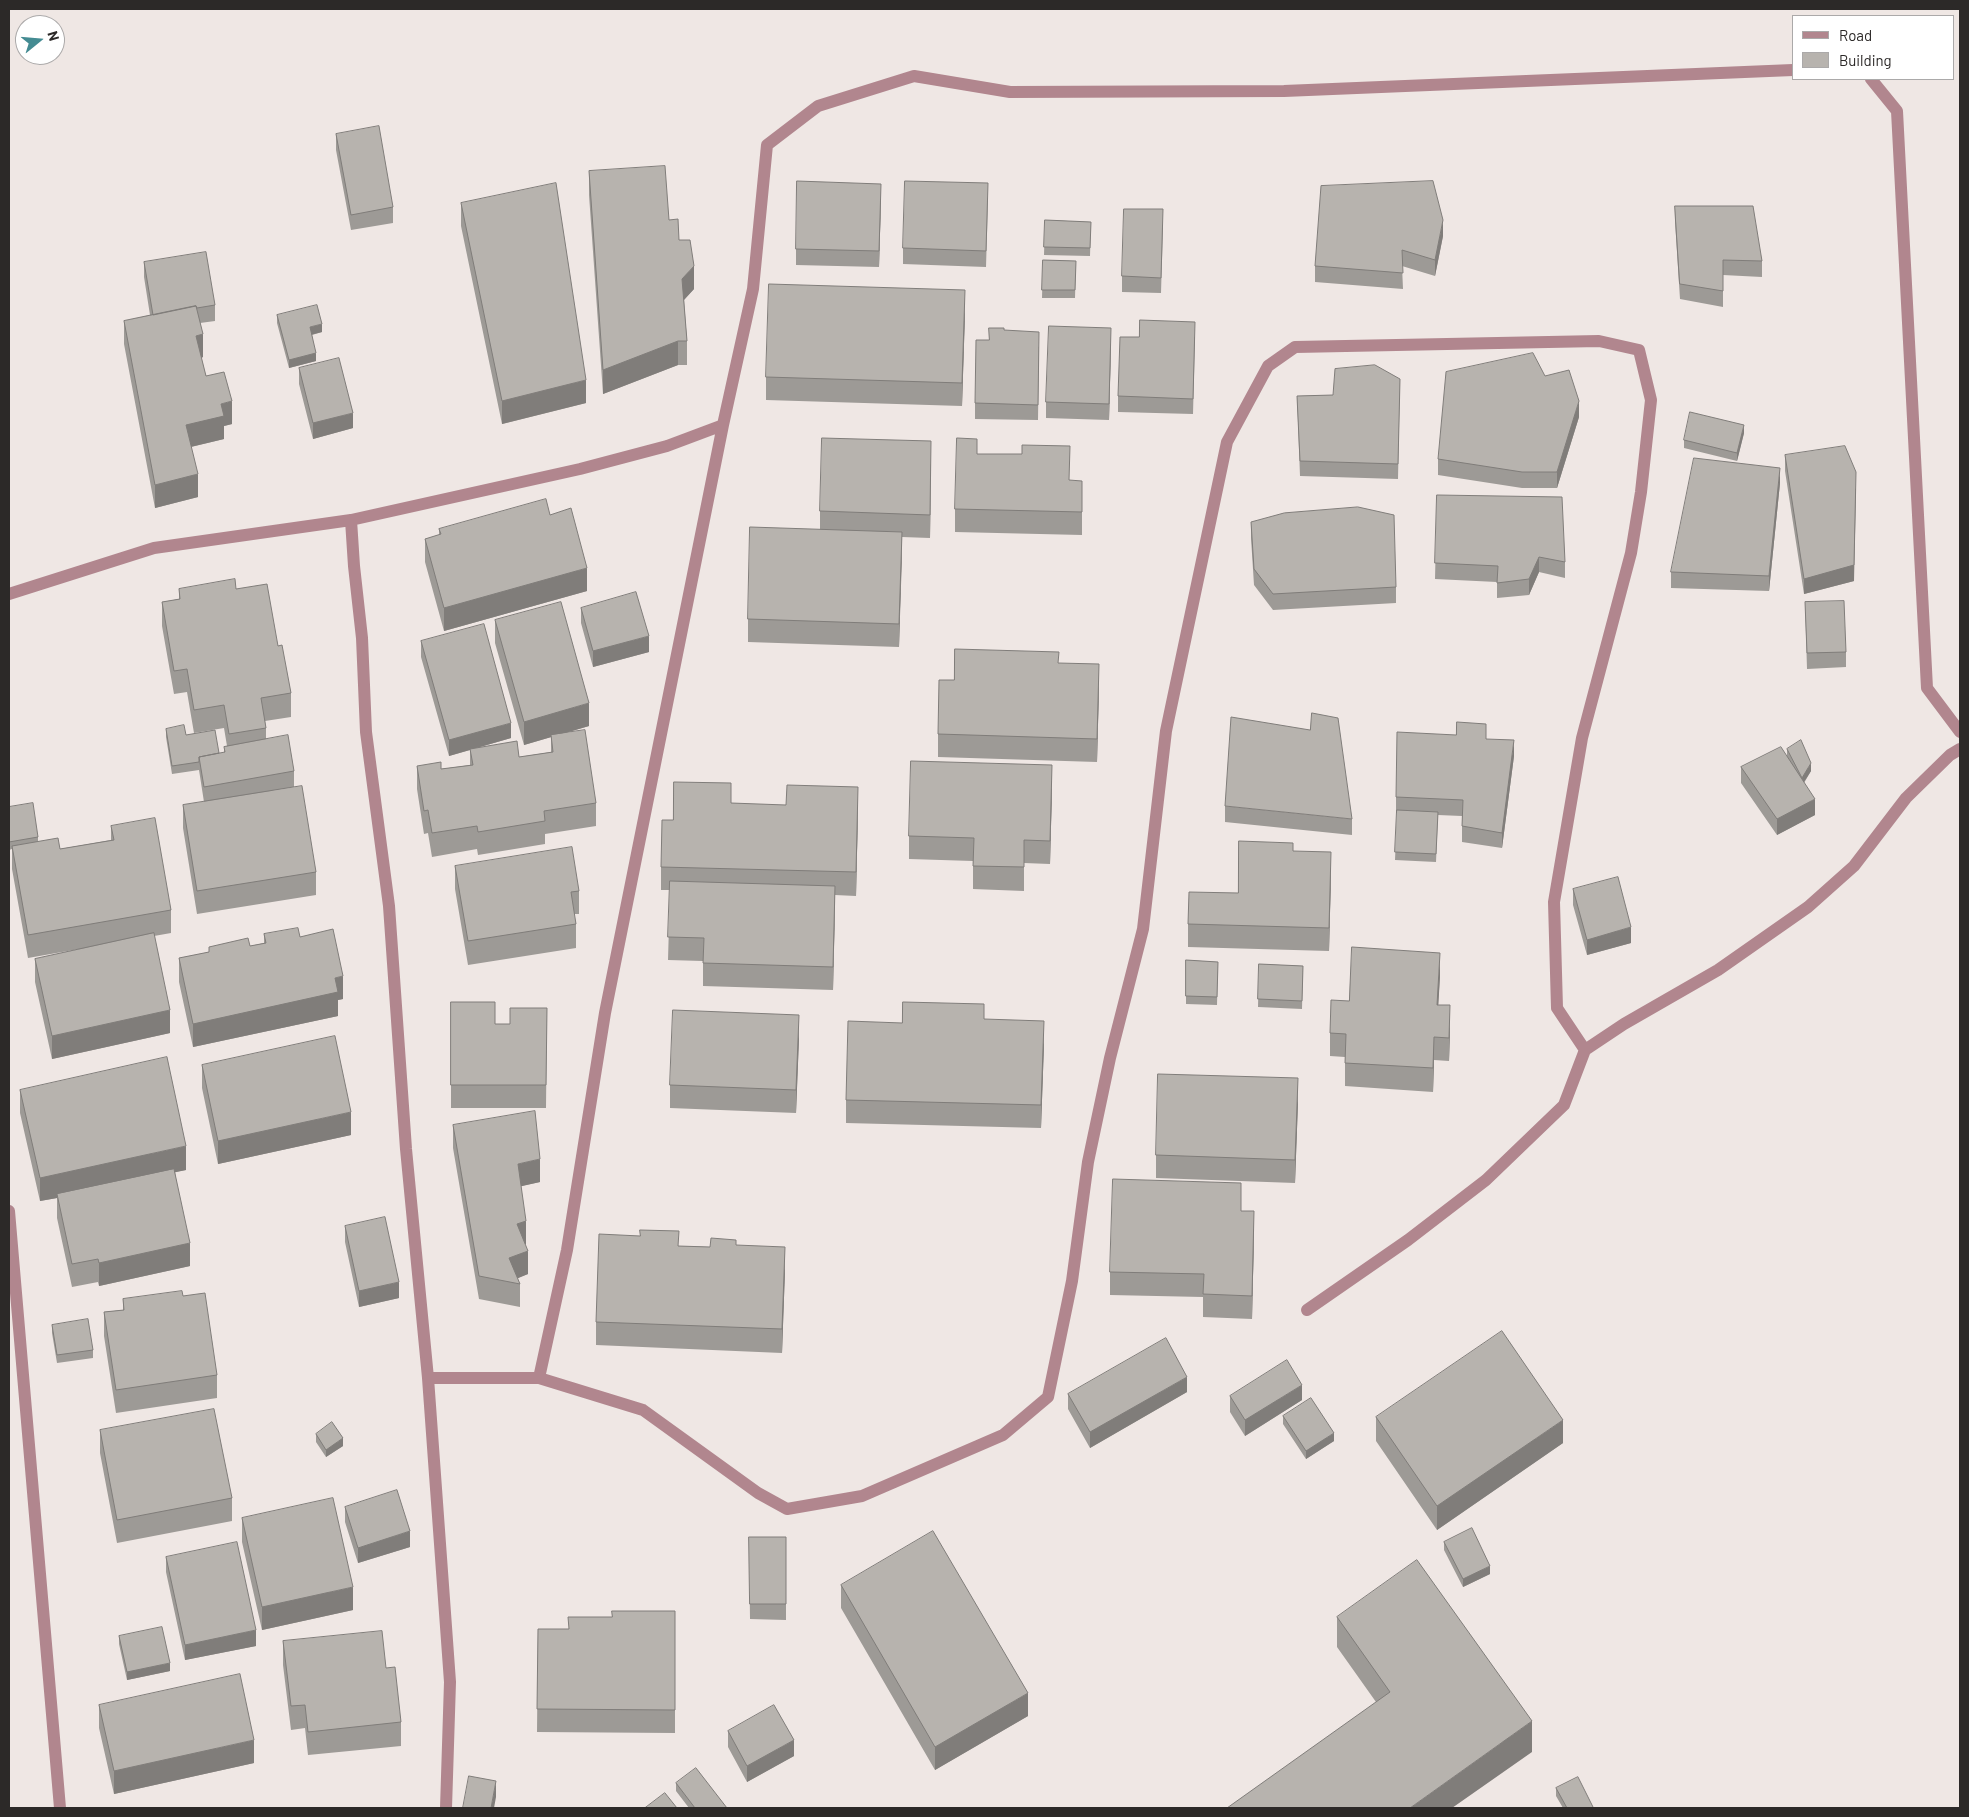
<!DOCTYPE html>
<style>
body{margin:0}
#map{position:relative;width:1969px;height:1817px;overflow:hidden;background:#efe7e4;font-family:Barlow,sans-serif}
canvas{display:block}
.frame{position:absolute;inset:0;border:10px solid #2c2928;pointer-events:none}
.legend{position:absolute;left:1792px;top:15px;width:162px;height:65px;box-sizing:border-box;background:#fff;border:1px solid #aba9a9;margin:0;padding:6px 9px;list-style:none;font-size:15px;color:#2c2928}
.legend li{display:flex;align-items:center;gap:10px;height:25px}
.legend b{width:25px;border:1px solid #aba9a9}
.north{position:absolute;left:15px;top:15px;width:50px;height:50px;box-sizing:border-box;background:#fff;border:1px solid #aba9a9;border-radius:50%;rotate:73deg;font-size:14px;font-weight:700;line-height:20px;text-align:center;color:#2c2928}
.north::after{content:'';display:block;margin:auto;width:18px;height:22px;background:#448b92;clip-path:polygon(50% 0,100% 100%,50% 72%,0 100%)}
</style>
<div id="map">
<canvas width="1969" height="1817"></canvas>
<div class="frame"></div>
<ul class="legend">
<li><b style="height:6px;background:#b1868e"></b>Road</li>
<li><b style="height:14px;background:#b7b3ae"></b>Building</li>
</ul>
<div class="north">N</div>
</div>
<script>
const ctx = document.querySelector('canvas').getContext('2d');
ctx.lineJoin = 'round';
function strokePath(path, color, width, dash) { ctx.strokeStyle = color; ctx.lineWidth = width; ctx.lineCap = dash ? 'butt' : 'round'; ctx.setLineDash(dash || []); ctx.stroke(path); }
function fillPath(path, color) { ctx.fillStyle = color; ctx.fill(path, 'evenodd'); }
const minor = new Path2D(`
 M1871,79L1897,111L1927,688L1960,732
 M351,520L354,566L362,638L366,732L389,906L406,1149L428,1378L450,1682L446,1808
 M9,594L154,548L351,520L580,469L667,446L723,425
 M9,1211L60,1808
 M1307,1310L1408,1240L1486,1180L1564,1105L1585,1050L1624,1024L1718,970L1808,907L1854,866L1906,798L1950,755L1960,749
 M428,1378H539L643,1410L758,1493L787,1509L862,1496L1003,1435L1048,1397L1072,1281L1088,1162L1110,1058L1143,929L1166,731L1227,442L1268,366L1295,347L1599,341L1639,350L1651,400L1641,492L1631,553L1582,738L1554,902L1557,1008L1585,1050
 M539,1378L567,1250L605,1013L723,425L753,289L767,145L818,106L914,76L1010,92L1284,91L1793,70`);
const wall = new Path2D(`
 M336,134L393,207V223L351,230L336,150Z
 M589,171L669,220L679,240L694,289L684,300L687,341V365H678L603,394L589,195Z
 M881,199L879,267L796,265V249Z
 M988,199L986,267L903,264V248Z
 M461,203L586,403L502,424L461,226Z
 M1675,206L1762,261V277L1723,275V307L1680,299L1675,221Z
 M1045,220L1091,222L1090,256L1044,255Z
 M1163,225L1161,293L1122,292V276Z
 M1443,236L1435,276L1402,266L1403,289L1315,282V266Z
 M1043,260L1076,261L1075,298H1042Z
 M144,262L215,305V321L200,323L203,357L201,358L206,376L232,424L224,426V439L191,447L198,497L155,508L124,344V321L150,315L144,277Z
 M965,313L962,406L766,400V377Z
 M277,315L322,332L312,335L316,361L289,368L277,323Z
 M1004,330L1039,347L1038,420L975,419V403L989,340Z
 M1139,337H1195L1193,414L1118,412V396Z
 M1111,344L1109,420L1046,418V402Z
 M299,368L353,428L313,439L299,384Z
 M1545,376L1579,417L1557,488H1522L1438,475V459Z
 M1400,379L1398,479L1300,476L1297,396L1333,395Z
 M1744,433L1737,461L1684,448V440Z
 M977,454L1070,480L1082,504V535L955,532V509Z
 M1785,455L1854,581L1804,594L1785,471Z
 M931,464L930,538L902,537L899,647L748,642V619L820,530V511Z
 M1780,483L1769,591L1671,588V572Z
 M1437,495L1565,562V578L1539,572L1529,595L1497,598V582L1435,579Z
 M550,515L587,591L444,631L425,562V539L439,535V529Z
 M1251,522L1396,587V603L1273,610L1254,585L1251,538Z
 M179,589H236L278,646L291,693V717L265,721L266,728V739L294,771V787L272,791L316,872V895L197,914L183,828V805L204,802L199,770L172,774L166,737V729L186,735L219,753H224V747L227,746L224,728L194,733L187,692L174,694L162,626V602L179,599Z
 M1805,602L1846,652V667L1807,669Z
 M581,608L649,652L593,667L581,623Z
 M495,620L589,726L562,734L596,803V826L545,834V844L478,855L477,849L432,857L428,833L424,834L417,789V766L441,769L470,765V750L449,756L421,657V641L511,738L480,747L519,757L551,752V737L524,745L495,643Z
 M1059,663L1099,687L1097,762L938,757V734L954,680Z
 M1486,739L1514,756L1502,848L1462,842V816L1438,815L1436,862L1395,860L1397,813H1396V797Z
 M1787,749L1811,771L1804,783L1815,815L1777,835L1741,783V767L1787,756Z
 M1052,789L1050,864L1024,863V891L973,889V861L909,859V836Z
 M731,803L858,810L856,896L835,895L833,990L703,986V961L668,960L670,890H661V867L673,820Z
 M1225,806L1352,819V835L1225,822Z
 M9,807L38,837V841L60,849L111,840V826L171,910V933L154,936L170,1033L52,1059L35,982V959L79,949L28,958L12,869V849L9,850Z
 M1293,851L1331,875L1329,951L1188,947V924L1238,893Z
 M455,866L579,891V914H574L576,924V948L468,965L455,889Z
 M1573,889L1631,943L1587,955L1573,905Z
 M264,934L300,937L343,999L338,1000V1016L193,1047L179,982V958L209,952V947L250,946L264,943Z
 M1186,960L1218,962L1217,1005L1186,1004Z
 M1259,964L1303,966L1302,1009L1258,1007Z
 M1440,976L1438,1005L1450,1029L1449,1061L1434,1060L1433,1092L1345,1086V1057L1330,1056V1033L1349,1001Z
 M451,1002L495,1024H510L547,1008L546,1108H451Z
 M984,1019L1044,1044L1041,1128L846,1123V1100L902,1023Z
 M799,1038L796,1113L670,1108V1085Z
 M202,1065L351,1135L218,1164L202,1088Z
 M20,1090L186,1170L175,1172L190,1266L99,1286L98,1282L72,1287L57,1218V1198L40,1201L20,1113Z
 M1298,1102L1295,1183L1156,1178V1155Z
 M453,1125L540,1182L521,1186L526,1244H525L528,1274L517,1278L520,1284V1307L479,1299L453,1148Z
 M1241,1211L1254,1234L1252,1319L1203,1317V1297L1110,1295V1272Z
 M345,1226L399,1298L359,1307L345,1242Z
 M640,1236L679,1246L710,1247L736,1245L785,1270L782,1353L596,1345V1322Z
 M183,1296L217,1375V1398L116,1413L104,1336V1312L123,1310V1299Z
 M52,1325L93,1350V1358L57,1363L52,1333Z
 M1187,1392L1090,1448L1068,1409V1394Z
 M1230,1396L1302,1400L1245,1436L1230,1412Z
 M1283,1416L1334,1441L1306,1459L1283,1424Z
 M1376,1417L1563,1443L1437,1530L1376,1441Z
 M100,1430L232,1498V1521L117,1543L100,1453Z
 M316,1434L343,1446L326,1457L316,1442Z
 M345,1507L410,1547L358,1563L345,1522Z
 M242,1518L353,1610L262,1630L242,1542Z
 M749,1537H786V1620L750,1619Z
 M1444,1542L1490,1574L1463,1587L1444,1550Z
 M166,1557L256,1646L185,1660L166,1572Z
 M841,1585L1028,1716L935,1770L841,1608Z
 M675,1611V1733L537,1732L538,1629H568L612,1617Z
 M1337,1617L1532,1752L1376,1702L1337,1647Z
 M119,1636L170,1671L127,1680L119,1644Z
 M283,1641L386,1668L401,1722V1746L308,1755L305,1728L291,1730L283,1665Z
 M99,1705L254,1763L114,1794L99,1728Z
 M728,1731L794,1756L747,1782L728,1747Z
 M676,1783L727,1808H689L676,1791Z
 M1556,1788L1593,1808H1563L1556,1796Z`);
const shadedWall = new Path2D(`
 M881,184V199L879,267V251Z
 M1443,220V236L1435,276V260Z
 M694,266V289L682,302V279Z
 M965,290V313L962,406V383Z
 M322,324V332L310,335V327Z
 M1111,328V344L1109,420V404Z
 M203,334V357L196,360V336Z
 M678,341V365L603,394V370Z
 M316,353V361L289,368V360Z
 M586,380V403L502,424V401Z
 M232,401V424L224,426V439L186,448V425L221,404Z
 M1579,401V417L1557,488V472Z
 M353,413V428L313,439V423Z
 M1744,425V433L1737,461V453Z
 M931,441V464L930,538V515Z
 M1780,468V483L1769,591V576Z
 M198,474V497L155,508V485Z
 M1856,488L1854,581L1804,594V579Z
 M902,532V555L899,647V624Z
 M1539,557V572L1529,595V579Z
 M587,568V591L444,631V608Z
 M649,636V652L593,667V651Z
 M1099,664V687L1097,762V739Z
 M589,703V726L524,745V722Z
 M511,723V738L449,756V740Z
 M1514,740V756L1502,848V833Z
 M1811,763V771L1802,785V778Z
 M1052,765V789L1050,864V841Z
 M858,787V810L856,896V872Z
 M1815,799V815L1777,835V819Z
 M1331,852V875L1329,951V928Z
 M835,886V909L833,990V967Z
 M1631,927V943L1587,955V940Z
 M1440,953V976L1437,1028V1005Z
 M343,976V999L338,1000V1016L193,1047V1024L335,978Z
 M1450,1005V1029L1449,1061V1038Z
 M170,1010V1033L52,1059V1036Z
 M799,1015V1038L796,1113V1090Z
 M1044,1021V1044L1041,1128V1105Z
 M1434,1037V1060L1433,1092V1068Z
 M1298,1078V1102L1295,1183V1160Z
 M351,1112V1135L218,1164V1141Z
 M186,1146V1170L58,1197L57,1194V1198L40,1201V1178Z
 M540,1159V1182L518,1187V1164Z
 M1254,1211V1234L1252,1319V1296Z
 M526,1221V1244L517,1247V1224Z
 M190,1243V1266L99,1286V1263Z
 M785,1247V1270L782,1353V1329Z
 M528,1251V1274L509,1282V1258Z
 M399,1282V1298L359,1307V1291Z
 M1187,1377V1392L1090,1448V1432Z
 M1302,1385V1400L1245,1436V1420Z
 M1563,1420V1443L1437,1530V1506Z
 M1334,1433V1441L1306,1459V1451Z
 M343,1438V1446L326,1457V1450Z
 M410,1531V1547L358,1563V1548Z
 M1490,1566V1574L1463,1587V1579Z
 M353,1587V1610L262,1630V1607Z
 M256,1630V1646L185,1660V1645Z
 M170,1663V1671L127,1680V1672Z
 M1028,1693V1716L935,1770V1747Z
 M1532,1721V1752L1452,1808H1410Z
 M254,1740V1763L114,1794V1771Z
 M794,1740V1756L747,1782V1766Z
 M496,1781V1797L494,1808H491Z`);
const building = new Path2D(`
 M379,126L393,207L351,215L336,134Z
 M665,166L669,220L678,219L679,240H690L694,266L682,279L687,341H678L603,370L589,171Z
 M797,181L881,184L879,251L796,249Z
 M905,181L988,183L986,251L903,248Z
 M1433,181L1443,220L1435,260L1402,250L1403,273L1315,266L1321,186Z
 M556,183L586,380L502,401L461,203Z
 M1675,206H1753L1762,261L1723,260V291L1680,284Z
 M1124,209H1163L1161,278L1122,276Z
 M1045,220L1091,222L1090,248L1044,247Z
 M206,252L215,305L197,308L196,306L153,315L144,262Z
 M1043,260L1076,261L1075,290H1042Z
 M769,284L965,290L962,383L766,377Z
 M317,305L322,324L310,327L316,353L289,360L277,315Z
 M196,306L203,334L196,336L206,376L224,372L232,401L221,404L224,416L186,425L198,474L155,485L124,321Z
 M1140,320L1195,322L1193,399L1118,396L1120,337H1139Z
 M1049,326L1111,328L1109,404L1046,402Z
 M989,328H1004V330L1039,332L1038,405L975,403L976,340H989Z
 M1533,353L1545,376L1569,370L1579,401L1557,472H1522L1438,459L1446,372Z
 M339,358L353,413L313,423L299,368Z
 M1375,365L1400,379L1398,464L1300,461L1297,396L1333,395L1335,369Z
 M1690,412L1744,425L1737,453L1684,440Z
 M822,438L931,441L930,515L820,511Z
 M957,438L977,439V454H1022V445L1070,446L1069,480L1082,481V512L955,509Z
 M1845,446L1856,472L1854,565L1804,579L1785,455Z
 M1694,458L1780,468L1769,576L1671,572Z
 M1437,495L1562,497L1565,562L1539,557L1529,579L1497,583L1498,566L1435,563Z
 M546,499L550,515L571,508L587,568L444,608L425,539L441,534L439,529Z
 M1358,507L1394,515L1396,587L1273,594L1254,569L1251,522L1284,513Z
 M750,527L902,532L899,624L748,619Z
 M235,579L236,589L267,584L278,646L282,645L291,693L261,698L266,728L229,734L224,705L194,710L187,669L174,671L162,602L180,599L179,589Z
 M636,592L649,636L593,651L581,608Z
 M1844,601L1846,652L1807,653L1805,602Z
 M561,602L589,703L524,722L495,620Z
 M484,624L511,723L449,740L421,641Z
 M955,649L1059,652L1058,663L1099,664L1097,739L938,734L939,680H954Z
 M1312,713L1338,718L1352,819L1225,806L1231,717L1310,730Z
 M1457,722L1486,724V739L1514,740L1502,833L1462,826L1463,800L1396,797L1397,732L1456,735Z
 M184,725L186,735L215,730L219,753L199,757V762L172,766L166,729Z
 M585,730L596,803L544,811L545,821L478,832L477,826L432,833L428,810L424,811L417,766L441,762V769L473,765L470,749L517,741L519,757L553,752L551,735Z
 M288,735L294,771L204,787L199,757L225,752L224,747Z
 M1801,740L1811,763L1802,778L1787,749Z
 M1781,747L1815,799L1777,819L1741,767Z
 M911,761L1052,765L1050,841L1024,840V867L973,866L974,838L909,836Z
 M674,782L731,783V803L786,805L787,785L858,787L856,872L661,867L662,820H673Z
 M302,786L316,872L197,891L183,805Z
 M33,803L38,837L9,842V807Z
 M1397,810L1438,812L1436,854L1395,852Z
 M155,818L171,910L28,935L12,846L58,838L60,849L114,840L111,826Z
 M1239,841L1293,843V851L1331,852L1329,928L1188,924L1189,892L1238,893Z
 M572,847L579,891L571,892L576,924L468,941L455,866Z
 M1618,877L1631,927L1587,940L1573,889Z
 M670,881L835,886L833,967L703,963L704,938L668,937Z
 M298,928L300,937L333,929L343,976L335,978L338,992L193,1024L179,958L209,952V947L248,938L250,946L266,943L264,934Z
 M154,933L170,1010L52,1036L35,959Z
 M1352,947L1440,953L1437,1005H1450L1449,1038L1434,1037L1433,1068L1345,1063L1346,1034L1330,1033L1331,1000L1349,1001Z
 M1186,960L1218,962L1217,997L1186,996Z
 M1259,964L1303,966L1302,1001L1258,999Z
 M451,1002H495V1024H510V1008H547L546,1085H451Z
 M903,1002L984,1004V1019L1044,1021L1041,1105L846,1100L848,1021L902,1023Z
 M673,1010L799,1015L796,1090L670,1085Z
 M335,1036L351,1112L218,1141L202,1065Z
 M167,1057L186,1146L40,1178L20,1090Z
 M1158,1074L1298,1078L1295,1160L1156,1155Z
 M535,1111L540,1159L518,1164L526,1221L517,1224L528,1251L509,1258L520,1284L479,1276L453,1125Z
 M174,1169L190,1243L99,1263L98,1259L72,1264L57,1194Z
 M1113,1179L1241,1183V1211H1254L1252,1296L1203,1294L1204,1274L1110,1272Z
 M385,1217L399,1282L359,1291L345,1226Z
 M640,1230L679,1231L678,1246L710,1247L711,1238L736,1240V1245L785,1247L782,1329L596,1322L599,1234L640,1236Z
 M182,1291L183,1296L205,1293L217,1375L116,1390L104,1312L124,1310L123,1299Z
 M88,1319L93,1350L57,1355L52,1325Z
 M1502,1331L1563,1420L1437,1506L1376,1417Z
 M1166,1338L1187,1377L1090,1432L1068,1394Z
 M1287,1360L1302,1385L1245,1420L1230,1396Z
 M1311,1398L1334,1433L1306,1451L1283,1416Z
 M214,1409L232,1498L117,1520L100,1430Z
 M332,1422L343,1438L326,1450L316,1434Z
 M397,1490L410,1531L358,1548L345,1507Z
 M333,1498L353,1587L262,1607L242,1518Z
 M1472,1528L1490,1566L1463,1579L1444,1542Z
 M933,1531L1028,1693L935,1747L841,1585Z
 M749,1537H786V1604H750Z
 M237,1542L256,1630L185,1645L166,1557Z
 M1417,1560L1532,1721L1410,1808H1227L1390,1692L1337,1617Z
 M612,1611H675V1710L537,1709L538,1629H569L568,1617H612Z
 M162,1627L170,1663L127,1672L119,1636Z
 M382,1631L386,1668L395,1667L401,1722L308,1732L305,1705L291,1706L283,1641Z
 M240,1674L254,1740L114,1771L99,1705Z
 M774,1705L794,1740L747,1766L728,1731Z
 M696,1768L727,1808H695L676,1783Z
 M469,1776L496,1781L491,1808H463Z
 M1578,1777L1593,1807L1592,1808H1567L1556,1788Z
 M665,1793L677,1808H645Z`);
strokePath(minor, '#b1868e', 12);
fillPath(wall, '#9d9a96');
fillPath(shadedWall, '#807d7a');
fillPath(building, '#b7b3ae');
strokePath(building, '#807d7a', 1);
</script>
